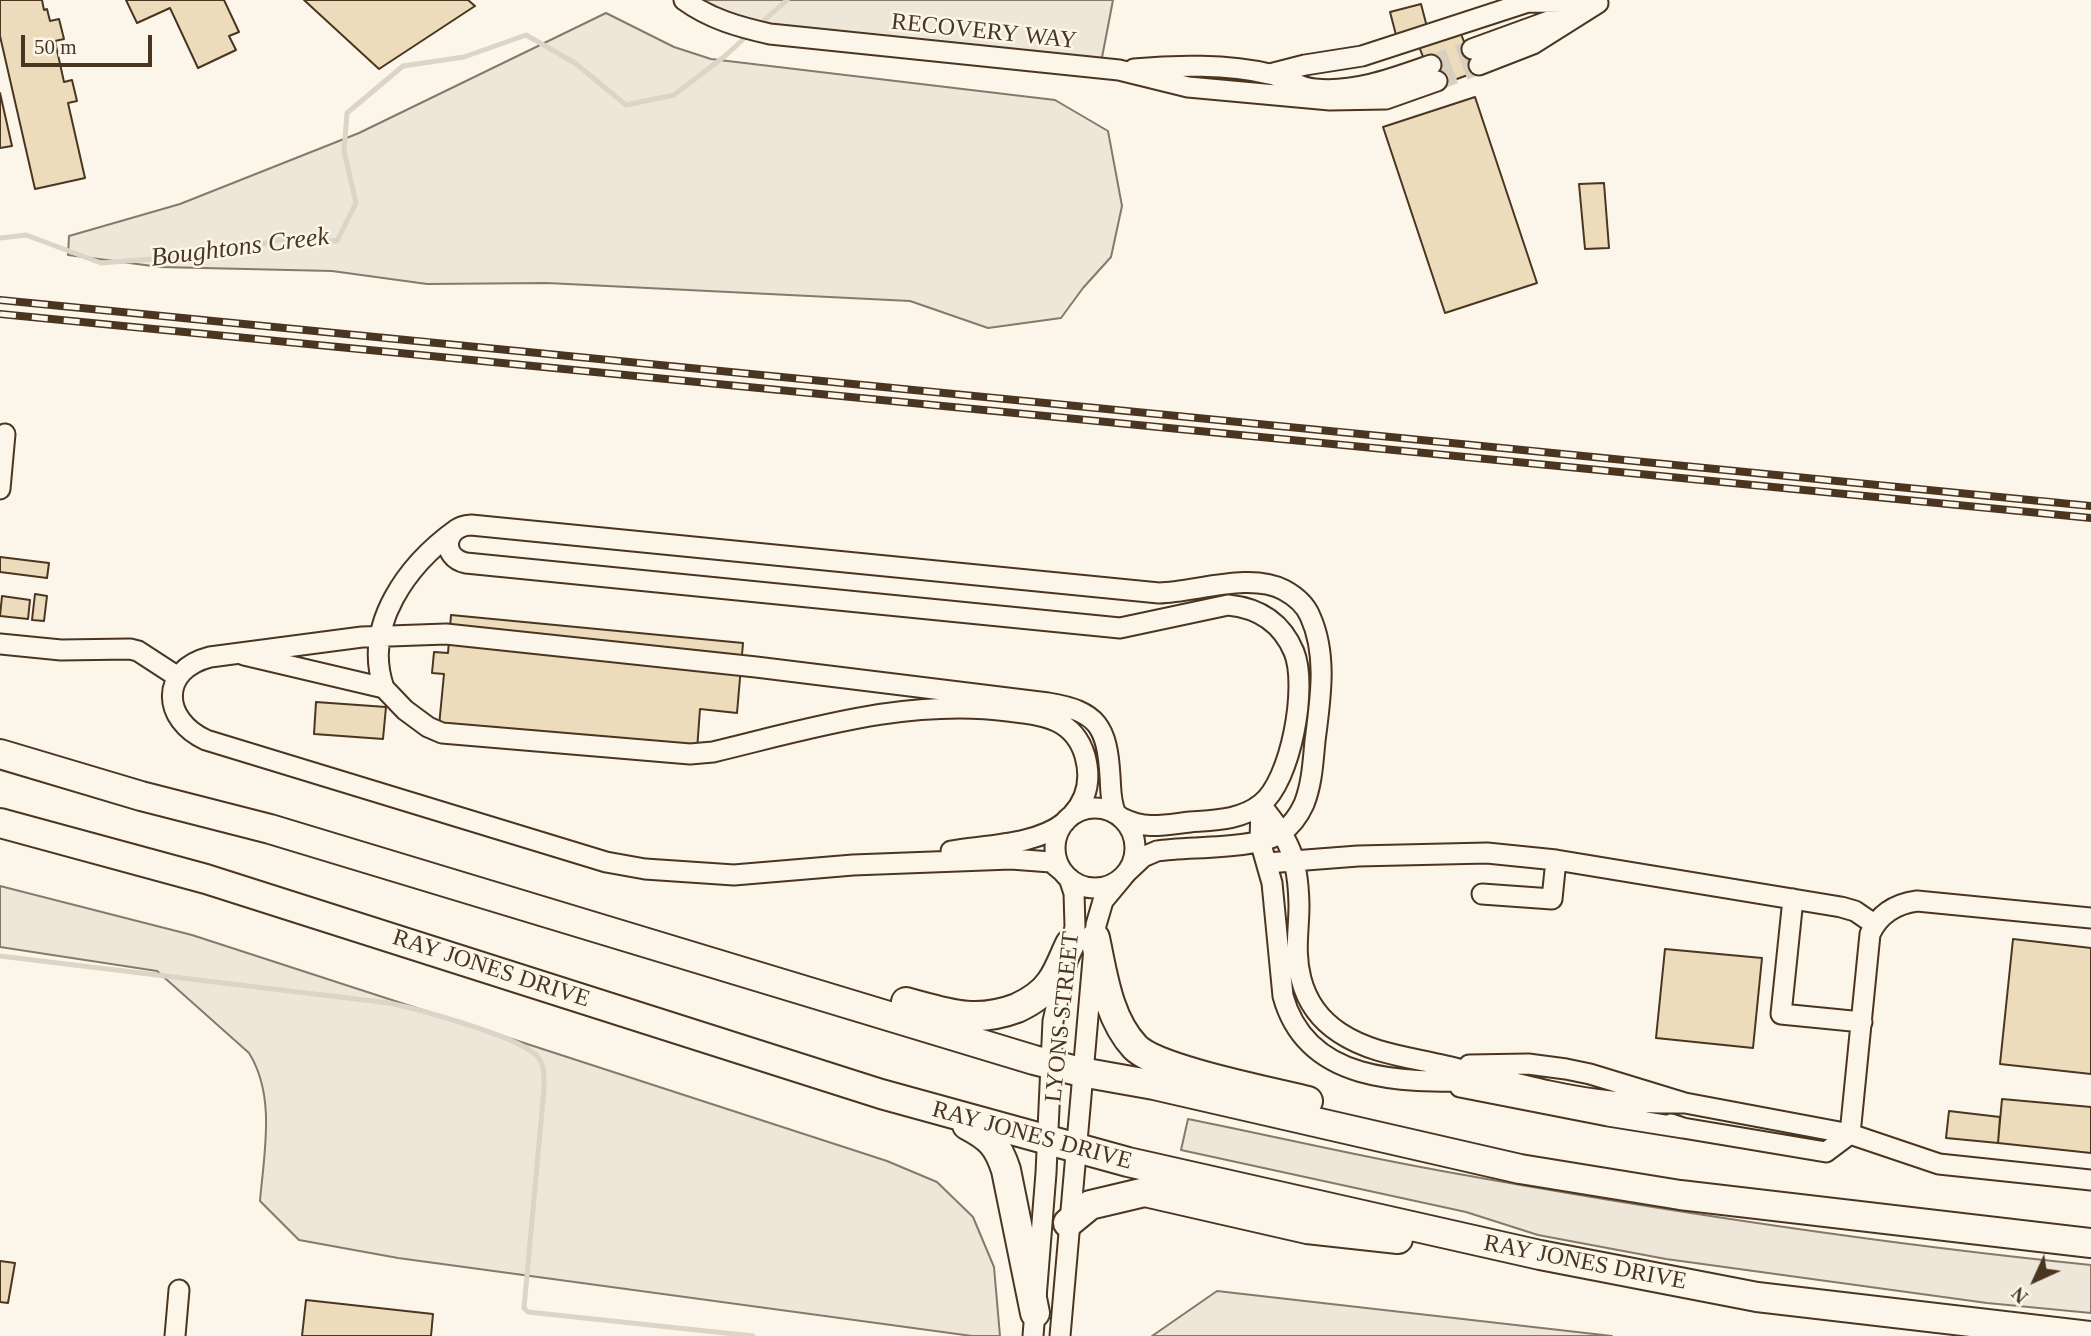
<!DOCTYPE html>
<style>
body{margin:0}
#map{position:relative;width:2091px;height:1336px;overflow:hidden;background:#fbf6e9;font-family:Georgia,serif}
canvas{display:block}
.north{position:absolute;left:2000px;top:1245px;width:70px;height:70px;-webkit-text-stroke:5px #fbf6e9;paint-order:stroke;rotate:225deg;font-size:19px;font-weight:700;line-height:28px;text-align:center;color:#4a3520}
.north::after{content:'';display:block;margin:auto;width:24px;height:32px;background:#4a3520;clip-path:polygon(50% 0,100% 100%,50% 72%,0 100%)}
.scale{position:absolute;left:21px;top:35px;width:131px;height:32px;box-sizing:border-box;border:4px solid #4a3520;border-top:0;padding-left:9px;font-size:21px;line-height:24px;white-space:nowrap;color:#4a3520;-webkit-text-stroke:5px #fbf6e9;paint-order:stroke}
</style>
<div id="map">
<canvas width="2091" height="1336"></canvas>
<div class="north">N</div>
<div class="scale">50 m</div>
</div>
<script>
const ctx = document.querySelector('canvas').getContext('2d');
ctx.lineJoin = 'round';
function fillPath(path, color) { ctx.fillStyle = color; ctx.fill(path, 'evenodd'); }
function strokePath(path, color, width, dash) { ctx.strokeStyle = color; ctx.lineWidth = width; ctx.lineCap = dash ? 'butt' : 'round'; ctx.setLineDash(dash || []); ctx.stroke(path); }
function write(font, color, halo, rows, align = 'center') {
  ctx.font = font + ' Georgia,serif'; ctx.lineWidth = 5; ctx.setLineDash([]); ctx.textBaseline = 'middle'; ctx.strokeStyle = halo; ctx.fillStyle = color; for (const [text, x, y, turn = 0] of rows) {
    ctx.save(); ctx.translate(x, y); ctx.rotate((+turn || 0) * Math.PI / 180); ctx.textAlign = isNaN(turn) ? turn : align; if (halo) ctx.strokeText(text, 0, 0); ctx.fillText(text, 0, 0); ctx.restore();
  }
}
const green = new Path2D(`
 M684,0H1113L1100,68L770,34Z
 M606,13L674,47L711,59L1055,100L1108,131L1122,206L1111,257L1083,288L1061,318L988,328L910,301L547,283L427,284L332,271L160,267L68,255L69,236L180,204L359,133Z
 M0,886L192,935L887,1161L937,1182L973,1217L994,1267L1000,1336H972L398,1258L299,1240L260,1201C264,1153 276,1096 249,1053L157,971L0,947Z
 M1188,1119C1273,1136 1357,1156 1442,1171C1657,1210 1874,1243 2091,1265V1313L1987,1303L1666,1259L1538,1235L1466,1212L1181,1150Z
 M1217,1291L1612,1336H1152Z`);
const stream = new Path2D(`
 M759,25L787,0
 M0,238L26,235L101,263L230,253L277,240L337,241L356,203L344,151L347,113L403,66L464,57L526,35L575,63L626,105L674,95L725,56L749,34
 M0,956L389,1003C417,1009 522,1037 538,1057C545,1066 544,1078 544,1089L524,1308L528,1312L753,1336`);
const building = new Path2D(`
 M0,0H42L44,10L47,9L50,21L59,19L64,39L55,41L64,82L72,80L77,101L68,103L85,178L35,189L0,36Z
 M126,0H224L239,32L229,36L236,50L198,68L170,8L137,23Z
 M304,0H468L475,6L379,69Z
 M1421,4L1427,27L1396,35L1390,12Z
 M1459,29L1476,72L1435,87L1418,44Z
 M0,93L12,146L0,148Z
 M1475,97L1537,283L1445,313L1383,127Z
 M1604,183L1609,248L1585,249L1579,184Z
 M0,557L49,563L47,578L0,572Z
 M35,594L47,596L44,621L32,620Z
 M2,596L30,600L28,619L0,616Z
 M451,615L743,643L737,713L700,709L697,750L439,726L444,674L432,673L434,652L448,653Z
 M316,702L386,707L383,739L314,734Z
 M2013,939L2091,948V1074L2000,1064Z
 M1665,949L1762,958L1753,1048L1656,1038Z
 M2002,1099L2091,1107V1153L1998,1143Z
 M1949,1111L2000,1117L1998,1143L1946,1138Z
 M0,1261L15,1263L8,1303L0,1302Z
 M306,1300L433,1314L431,1336H302Z`);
const minorTunnel = new Path2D(`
 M1431,65L1472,49
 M1437,81L1479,65`);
const minor = new Path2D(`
 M684,0C710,19 739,27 770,34L1119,70L1188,87L1330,100L1386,99L1437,81
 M1472,49L1560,17
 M1479,65L1533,44L1598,3
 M1134,69C1174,65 1229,64 1269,74C1285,77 1298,88 1315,89C1355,93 1394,78 1431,65
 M1270,74L1305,65L1362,56L1528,2L1598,3
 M0,489L5,434
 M0,644L61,650L130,649L138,651L178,677
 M244,655L384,688L405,710L428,727L442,733L690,754L713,752C809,729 908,698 1008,711C1042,715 1074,718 1085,756C1091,778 1088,798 1072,815
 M384,688C362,625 408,564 457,529
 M1261,805C1290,840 1298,858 1299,905C1299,931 1294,952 1301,979C1307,1002 1320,1020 1340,1033C1372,1054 1410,1057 1446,1066C1498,1078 1557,1096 1611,1101C1636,1103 1661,1103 1685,1103
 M1261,805L1260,841L1272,883L1283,996C1307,1084 1403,1082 1477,1081
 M1055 848a40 40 0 1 1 80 0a40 40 0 1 1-80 0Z
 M1122,818C1146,830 1164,825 1190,822C1215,820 1241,820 1261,804C1291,781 1308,686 1294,652C1282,623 1259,608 1228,605L1120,628L466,563C440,557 444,526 471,525L1159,593C1196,592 1250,572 1284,590C1295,596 1305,604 1310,616C1328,655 1320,701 1315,741C1313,762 1312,784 1304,804C1299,815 1291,826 1281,833C1256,850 1189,846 1157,851L1143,857L1127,872
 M951,851C986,845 1037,845 1065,822
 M1267,863L1358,856L1487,853L1556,860L1841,907L1855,911L1874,924
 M1063,872L1051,862L1011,859L853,865L734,875L645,869L606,862L206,740C162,720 159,670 210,657L362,637L446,634L756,667L1048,703C1098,711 1107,727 1110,776C1111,789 1110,801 1116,814
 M1482,894L1552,899L1556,860
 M1793,899L1781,1014L1862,1022
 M2091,918L1917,901C1895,904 1879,914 1870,934L1850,1134L1939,1164L2091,1180
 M1469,1065L1528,1064L1566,1069L1590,1074L1685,1103L1850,1134
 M1460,1087L1608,1116L1683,1128
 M1671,1124L1683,1128L1826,1152L1850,1134
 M175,1336L179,1290
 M1033,1336L1046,1173L1053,1021L1075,927L1074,893L1069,878
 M1060,1336L1096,925L1103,901L1123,877`);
const highway = new Path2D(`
 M0,754L141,796L270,829L1034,1060L1081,1072L1154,1085L1520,1169L1680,1195L2091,1243
 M0,823L206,879L881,1094L1128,1162L1540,1255L1757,1297L2091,1336
 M1095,938C1103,975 1108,1018 1135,1047C1157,1070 1272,1092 1308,1101
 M906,1002C947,1013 975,1024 1017,1008C1030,1002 1042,995 1051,982C1059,971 1064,956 1070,944
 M967,1125C990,1137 998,1145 1006,1170L1035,1313
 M1068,1223L1090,1205L1145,1192L1307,1229L1398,1239`);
const rail = new Path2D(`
 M0,300L2091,506
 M0,314L2091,518`);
const streetNames = [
 ["RECOVERY WAY",984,32,6],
 ["RAY JONES DRIVE",491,969,18],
 ["LYONS STREET",1063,1017,-84],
 ["RAY JONES DRIVE",1032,1136,15],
 ["RAY JONES DRIVE",1585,1263,11]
];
const waterNames = [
 ["Boughtons Creek",240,248,-7]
];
fillPath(green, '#ede6d9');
strokePath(green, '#887966', 2);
strokePath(stream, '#dcd4c6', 5);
fillPath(building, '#ecdcbc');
strokePath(building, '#4a3520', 2);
strokePath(minorTunnel, '#d8cfc1', 19, [19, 10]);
strokePath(minor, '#4a3520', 23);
strokePath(highway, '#4a3520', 32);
strokePath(minor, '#fbf6e9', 19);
strokePath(highway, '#fbf6e9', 28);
strokePath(rail, '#4a3520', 8);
strokePath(rail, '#fbf6e9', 5, [16]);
write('24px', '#4a3520', '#fbf6e9', streetNames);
write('italic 26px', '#4a3520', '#fbf6e9', waterNames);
</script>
